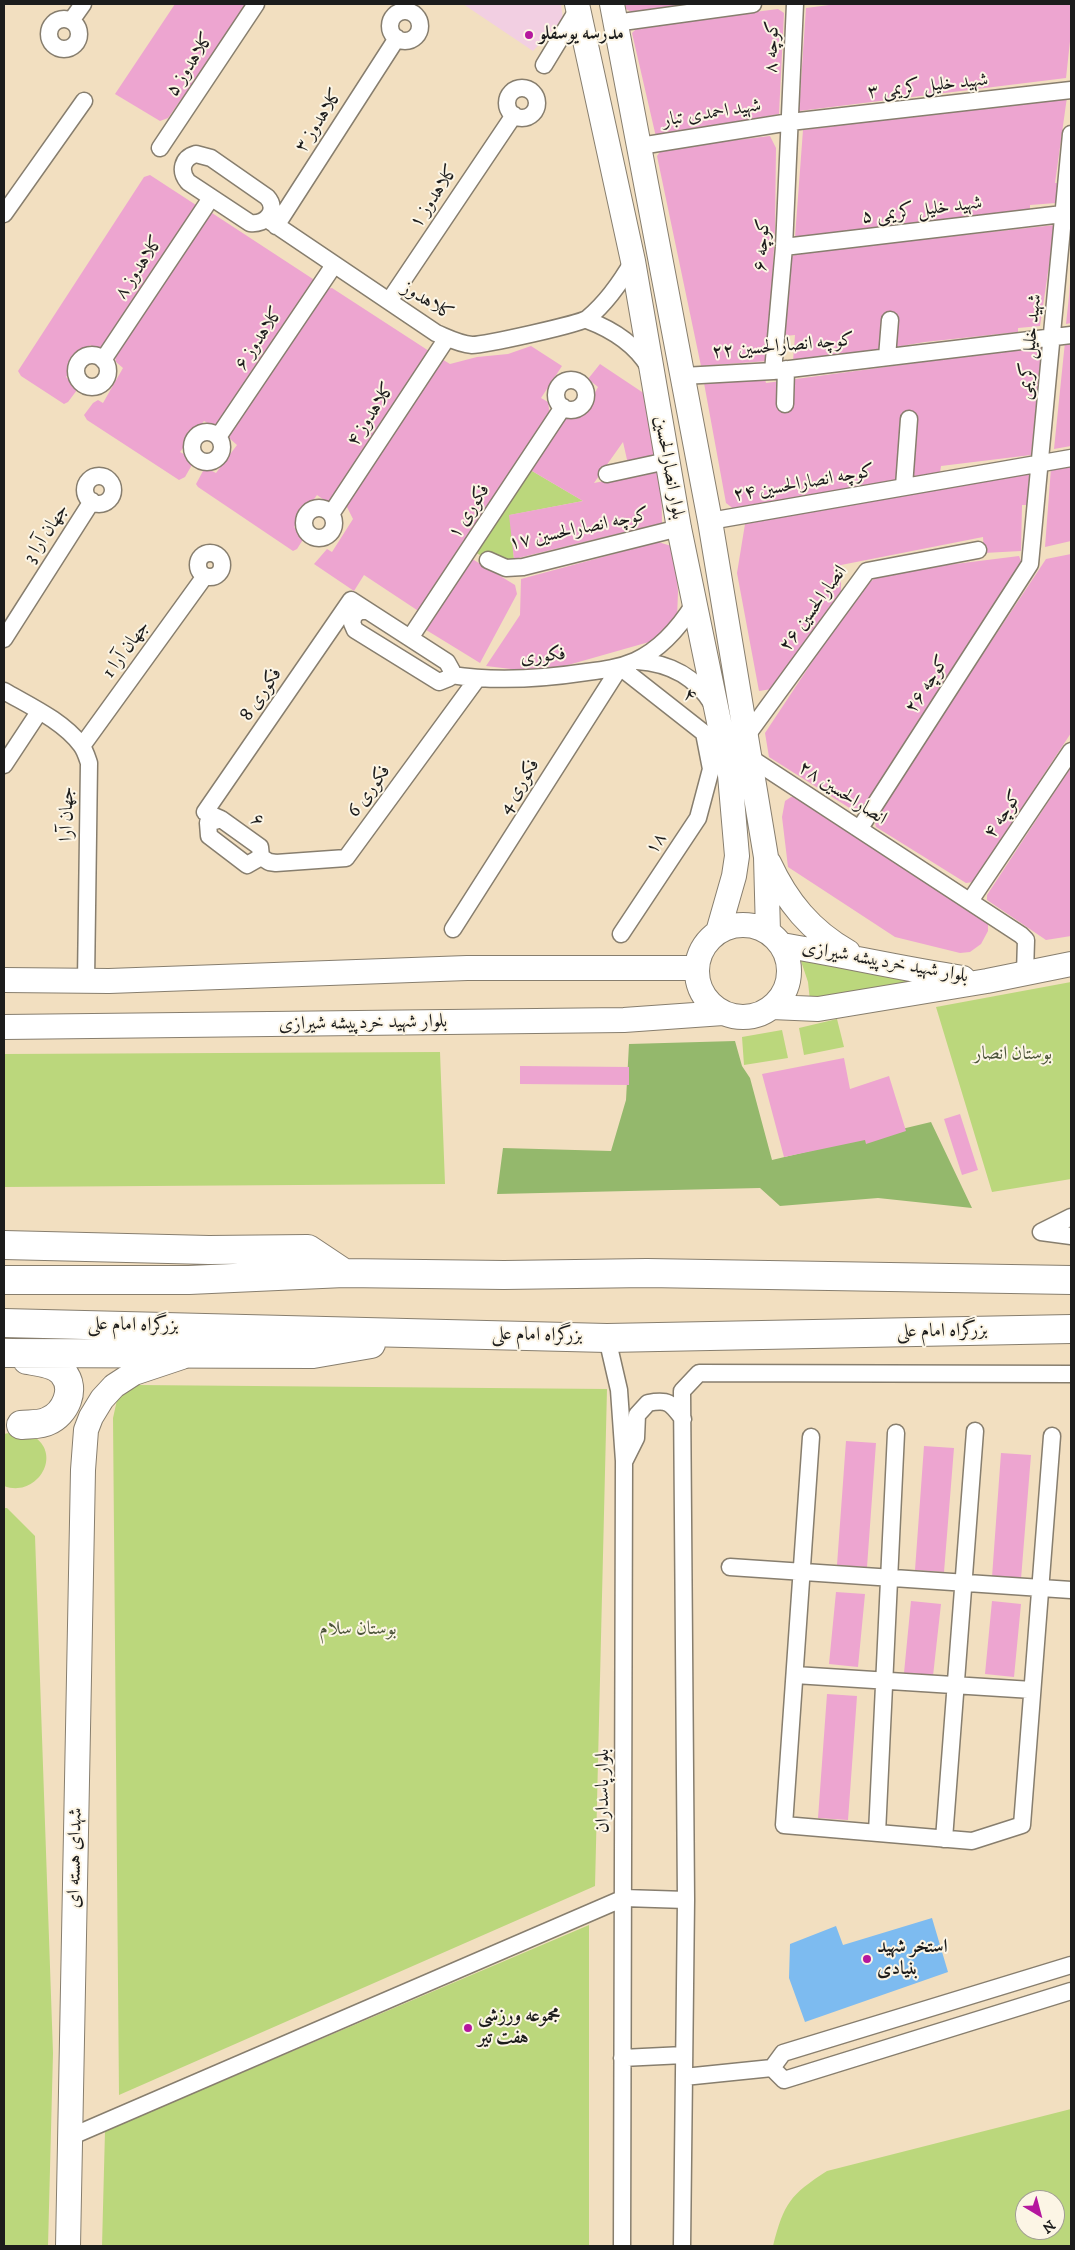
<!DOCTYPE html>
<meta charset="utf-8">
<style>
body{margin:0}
#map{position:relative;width:1075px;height:2250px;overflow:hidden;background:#f2dfc0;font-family:"IM FELL DW Pica",serif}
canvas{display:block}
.frame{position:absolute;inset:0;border:5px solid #1c1c1c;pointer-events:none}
.north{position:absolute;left:1015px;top:2190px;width:50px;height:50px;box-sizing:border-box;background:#fcf5e5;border:1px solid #a29e95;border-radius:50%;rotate:143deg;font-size:14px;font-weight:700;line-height:20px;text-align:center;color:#1c1c1c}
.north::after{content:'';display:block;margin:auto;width:18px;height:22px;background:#b5179e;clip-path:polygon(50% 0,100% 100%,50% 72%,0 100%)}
</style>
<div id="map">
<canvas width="1075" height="2250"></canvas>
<div class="frame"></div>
<div class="north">N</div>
</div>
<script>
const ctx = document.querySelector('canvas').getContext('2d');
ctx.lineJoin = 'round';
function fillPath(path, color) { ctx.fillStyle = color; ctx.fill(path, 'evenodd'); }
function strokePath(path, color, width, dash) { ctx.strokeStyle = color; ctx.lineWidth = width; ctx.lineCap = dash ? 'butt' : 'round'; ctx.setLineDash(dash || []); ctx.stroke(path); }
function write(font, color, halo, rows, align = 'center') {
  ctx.font = font + ' "IM FELL DW Pica",Amiri,serif'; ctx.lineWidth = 4; ctx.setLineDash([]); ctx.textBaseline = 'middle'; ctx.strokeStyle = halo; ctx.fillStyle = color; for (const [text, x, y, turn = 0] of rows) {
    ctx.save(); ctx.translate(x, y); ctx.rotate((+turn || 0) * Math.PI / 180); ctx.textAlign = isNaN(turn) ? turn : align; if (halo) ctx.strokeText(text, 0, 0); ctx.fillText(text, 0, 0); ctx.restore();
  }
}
const built = new Path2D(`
 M463,4H561L563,19L533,51Z`);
const green = new Path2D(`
 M527,468L583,501L510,515L514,559L492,562L473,551Z
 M798,952L912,981L903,987L810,1001L808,982Z
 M1071,982V1179L992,1192L936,1007Z
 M837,1019L844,1047L804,1055L799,1028Z
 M782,1030L788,1058L744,1065L742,1037Z
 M440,1052L445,1184L4,1187V1054Z
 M137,1385L607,1389L595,1886L119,2095L113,1418L117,1400Z
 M18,1431C23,1433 31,1434 36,1438C62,1458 35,1498 4,1486V1434Z
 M4,1508H7L35,1536L53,2053L48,2246H4Z
 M589,1925V2246H102L105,2131Z
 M1071,2109V2246H773C784,2203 790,2195 827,2171ZM1025,2200H1055V2230H1025Z`);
const forest = new Path2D(`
 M735,1041L742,1066L750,1078L772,1160L931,1122L972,1208L878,1198L780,1206L760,1188L497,1194L503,1148L611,1151L626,1100L629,1044Z`);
const water = new Path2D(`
 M932,1918L948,1972L805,2022L789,1978L790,1944L836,1926L843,1945Z`);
const building = new Path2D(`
 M175,4H249L168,118L160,121L115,94Z
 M625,4H694V5L635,14L626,9Z
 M837,4H1071V32L1066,78L799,111L806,8Z
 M778,9L784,13L779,114L656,137L632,33L638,27Z
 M1067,97L1055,183H1058L1056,203L1030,205V210L795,237L803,130Z
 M770,136L776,148L775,228L768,361L701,366L657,156L662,149Z
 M150,175L196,205L197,211L106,348L99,350L90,345L66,377L76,385L77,390L68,402L64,404L21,376L18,371L144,177Z
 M212,213L316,281L216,427L204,421L180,452L191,458L193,463L185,477L179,480L87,420L84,415L93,403L98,400L103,403L123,368L116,362L115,356L205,216Z
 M1055,225L1040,326L1018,328V332L925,342L890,348L885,351L793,361L795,335L785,336L792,256L807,252Z
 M1070,283L1071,323L1066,324L1069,296Z
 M332,288L429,351L333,500L327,502L317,495L294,527L304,538L297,549L293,551L198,487L196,484L203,471L210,470L216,473L237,445L227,436L324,289Z
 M1071,341V446L1054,449L1065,342Z
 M531,346L562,366L541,398L548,402L550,415L423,614L364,575L354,591L314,564L327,549L332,552L353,519L346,505L440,358L450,364L477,357L508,354Z
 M1042,346L1031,455L941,466L940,473L735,510L726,503L704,383L765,379L766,383Z
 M600,364L645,394L648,409L646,412L659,459L628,464L623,442L594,483L661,470L662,523L514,559L509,515L583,501L527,468L560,418L572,419L587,407L598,387L588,379Z
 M1071,465V541L1045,547L1051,468Z
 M1030,471L1029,505H1022L1021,551L984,553L983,537L841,565V597L778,688L759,691L737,573L745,524Z
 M658,542L675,547L678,592L677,619L649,642L554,669L528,671L486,666L520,615L521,579Z
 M1071,554V733L973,882L966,883L876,827L874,818L1046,559Z
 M1019,556L1023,566L859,814L769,757L765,733L861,588L883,573Z
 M469,557L515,585L517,594L480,663L423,628Z
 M1071,767V936L1046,940L987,900V895Z
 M791,797H796L988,920V931L981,944L970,952L960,953L895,937L788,867L782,817L785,801Z
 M844,1058L850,1089L889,1076L906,1131L866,1144L865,1140L784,1157L762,1074Z
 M520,1066L629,1067V1085L520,1084Z
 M960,1114L978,1170L962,1175L944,1119Z
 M846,1441L876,1443L867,1567L837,1565Z
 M924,1446L954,1448L944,1572L915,1570Z
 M1001,1453L1031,1455L1021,1579L992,1577Z
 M836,1592L865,1594L858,1667L829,1664Z
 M911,1601L941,1604L933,1676L904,1673Z
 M992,1601L1021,1604L1014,1677L985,1674Z
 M827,1694L857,1696L848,1820L818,1818Z`);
const street = new Path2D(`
 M390 26a15 15 0 1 1 30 0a15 15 0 1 1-30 0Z
 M49 34a15 15 0 1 1 30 0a15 15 0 1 1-30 0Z
 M71,21L83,4
 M615,23L753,4
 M544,65L578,9
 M507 103a15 15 0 1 1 30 0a15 15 0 1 1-30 0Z
 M640,146L790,122L1071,90
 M160,148L256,4
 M196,154L211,158L267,197C279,210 266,225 250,223L188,182C179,171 182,158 196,154Z
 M4,214L84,101
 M267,219L436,333C448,338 459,344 472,345C484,345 581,324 588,318C607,302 621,282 633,261
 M276,226L397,38
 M784,247L1071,213
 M389,301L514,115
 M587,320C611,329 635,344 649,367
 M76 371a16 16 0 1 1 32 0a16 16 0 1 1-32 0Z
 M887,357L890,320
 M103,360L211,198
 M773,371L784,247L795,4
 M683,376L773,371L1071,335
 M556 395a15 15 0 1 1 30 0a15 15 0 1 1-30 0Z
 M785,404L786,369
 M192 447a15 15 0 1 1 30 0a15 15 0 1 1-30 0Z
 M218,437L334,265
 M607,474L667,461
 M85 490a14 14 0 1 1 28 0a14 14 0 1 1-28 0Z
 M904,486L909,419
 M304 523a15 15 0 1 1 30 0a15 15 0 1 1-30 0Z
 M331,514L447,338
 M710,521L1071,458
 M198 565a12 12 0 1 1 24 0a12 12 0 1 1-24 0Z
 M488,560L506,568L523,567L679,528
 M410,638L563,407
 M4,639L92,501
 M637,661C669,663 696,677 713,705
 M451,675C497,682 541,679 587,672C603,670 619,668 635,661C661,649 679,628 694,604
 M4,691C30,706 63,721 81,745C85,750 87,757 89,763L86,981
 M745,738L867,571L978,550
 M82,746L205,576
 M749,757L1021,935L1026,940L1025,973
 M4,765L39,712
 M221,819L205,812L351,600L447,662L452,671L449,678L439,682L355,630L352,623L354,615L360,611H367
 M221,819L260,847L261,857L247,865L209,836L208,823Z
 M860,828L1030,564L1071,134
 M261,857L269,862L276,863L346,858L477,679
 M970,901L1071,751
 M453,929L620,667L704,733L711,769L698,818L621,934
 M1041,1232L1071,1217
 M1041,1232L1071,1236
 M607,1338L619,1390L624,1461L622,2246
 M811,1437L784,1825L972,1841L1022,1825L1052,1436
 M625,1460L636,1438L637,1415L648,1403C669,1399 671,1403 683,1419
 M730,1567L1071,1590
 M795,1675L1032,1690
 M877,1833L896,1433
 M944,1839L975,1431
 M1071,1965L783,2053L772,2068L784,2080L1071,1991
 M622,2058L684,2055
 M684,2077L772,2068
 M70,2137L624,1898L686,1900
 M682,2246L686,1900L682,1391L699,1373L1071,1374`);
const secondary = new Path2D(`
 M577,4L633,261L679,528L730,775L737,856L734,876L718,932
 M612,4L710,521L766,857L768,932
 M769,863C787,902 811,931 848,952
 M697 971a46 46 0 1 1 92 0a46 46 0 1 1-92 0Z
 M782,945C843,955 902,969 963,978
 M4,980L109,981L467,968H697
 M772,1007L818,1009L987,981L1071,964
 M4,1027L624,1020L723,1013
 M68,2246L83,1470L86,1430L91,1417L102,1399L114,1386L134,1373L182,1357`);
const highway = new Path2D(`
 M4,1245L209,1250L308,1249L344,1273
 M4,1280H189L344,1273L504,1275L647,1273L1071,1280
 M4,1323L607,1338L1071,1329
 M4,1353L313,1354L371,1344
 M21,1425C29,1424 41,1425 48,1421C65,1414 77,1389 63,1373C55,1363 39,1362 27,1360`);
const markers = [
 [529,35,5,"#b5179e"],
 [867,1959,5,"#b5179e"],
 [468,2028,5,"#b5179e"]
];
const poiNames = [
 ["مدرسه یوسفلو",539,35],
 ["استخر شهید",877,1948],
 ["بنیادی",877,1970],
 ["مجموعه ورزشی",478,2017],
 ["هفت تیر",478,2039]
];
const streetNames = [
 ["کوچه ۸",773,47,-88],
 ["کلاهدوز ۵",191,65,-57],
 ["شهید خلیل کریمی ۳",928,87,-6],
 ["شهید احمدی تبار",712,114,-9],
 ["کلاهدوز ۳",320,121,-57],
 ["کلاهدوز ۱",435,197,-56],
 ["شهید خلیل کریمی ۵",922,211,-7],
 ["کوچه ۶",763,245,-86],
 ["کلاهدوز ۸",140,268,-56],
 ["کلاهدوز",427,302,32],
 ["کلاهدوز ۶",260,339,-56],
 ["کوچه انصارالحسین ۲۲",783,347,-5],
 ["شهید خلیل کریمی",1031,347,-84],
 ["کلاهدوز ۴",372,415,-57],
 ["بلوار انصارالحسین",668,468,80],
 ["کوچه انصارالحسین ۲۴",804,484,-10],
 ["فکوری ۱",470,512,-57],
 ["کوچه انصارالحسین ۱۷",579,530,-12],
 ["جهان آرا 3",47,534,-57],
 ["انصارالحسین ۲۶",814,609,-54],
 ["جهان آرا 1",127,650,-54],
 ["فکوری",543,657,-5],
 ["کوچه ۲۶",928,685,-57],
 ["فکوری 8",262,695,-56],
 ["۴",689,696,38],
 ["فکوری 4",520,787,-58],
 ["فکوری 6",370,792,-54],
 ["انصارالحسین ۲۸",842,794,33],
 ["جهان آرا",68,814,-89],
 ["کوچه ۴",1004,815,-56],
 ["۶",257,821,36],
 ["۱۸",657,844,-57],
 ["بلوار شهید خردپیشه شیرازی",885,963,10],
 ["بلوار شهید خردپیشه شیرازی",363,1024,-1],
 ["بزرگراه امام علی",133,1326,1],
 ["بزرگراه امام علی",942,1332,-1],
 ["بزرگراه امام علی",537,1336,1],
 ["بلوار پاسداران",604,1791,-90],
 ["شهدای هسته ای",76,1858,-89]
];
const parkNames = [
 ["بوستان انصار",1013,1055],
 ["بوستان سلام",358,1630]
];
fillPath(built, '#f2cfe2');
fillPath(green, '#bbd77c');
fillPath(forest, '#94b86c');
fillPath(water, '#7dbbf0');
fillPath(building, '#eda5d0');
strokePath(street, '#877e6e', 19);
strokePath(secondary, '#877e6e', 26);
strokePath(highway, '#877e6e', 30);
strokePath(street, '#fff', 16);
strokePath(secondary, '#fff', 24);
strokePath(highway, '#fff', 28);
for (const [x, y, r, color] of markers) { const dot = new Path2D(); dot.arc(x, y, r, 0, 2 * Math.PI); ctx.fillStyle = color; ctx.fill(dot); strokePath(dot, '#fcf5e5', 2); }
write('bold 19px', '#1c1c1c', '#fcf5e5', poiNames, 'left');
write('19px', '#1c1c1c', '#fcf5e5', streetNames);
write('19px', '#4c5439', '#fcf5e5', parkNames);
</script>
